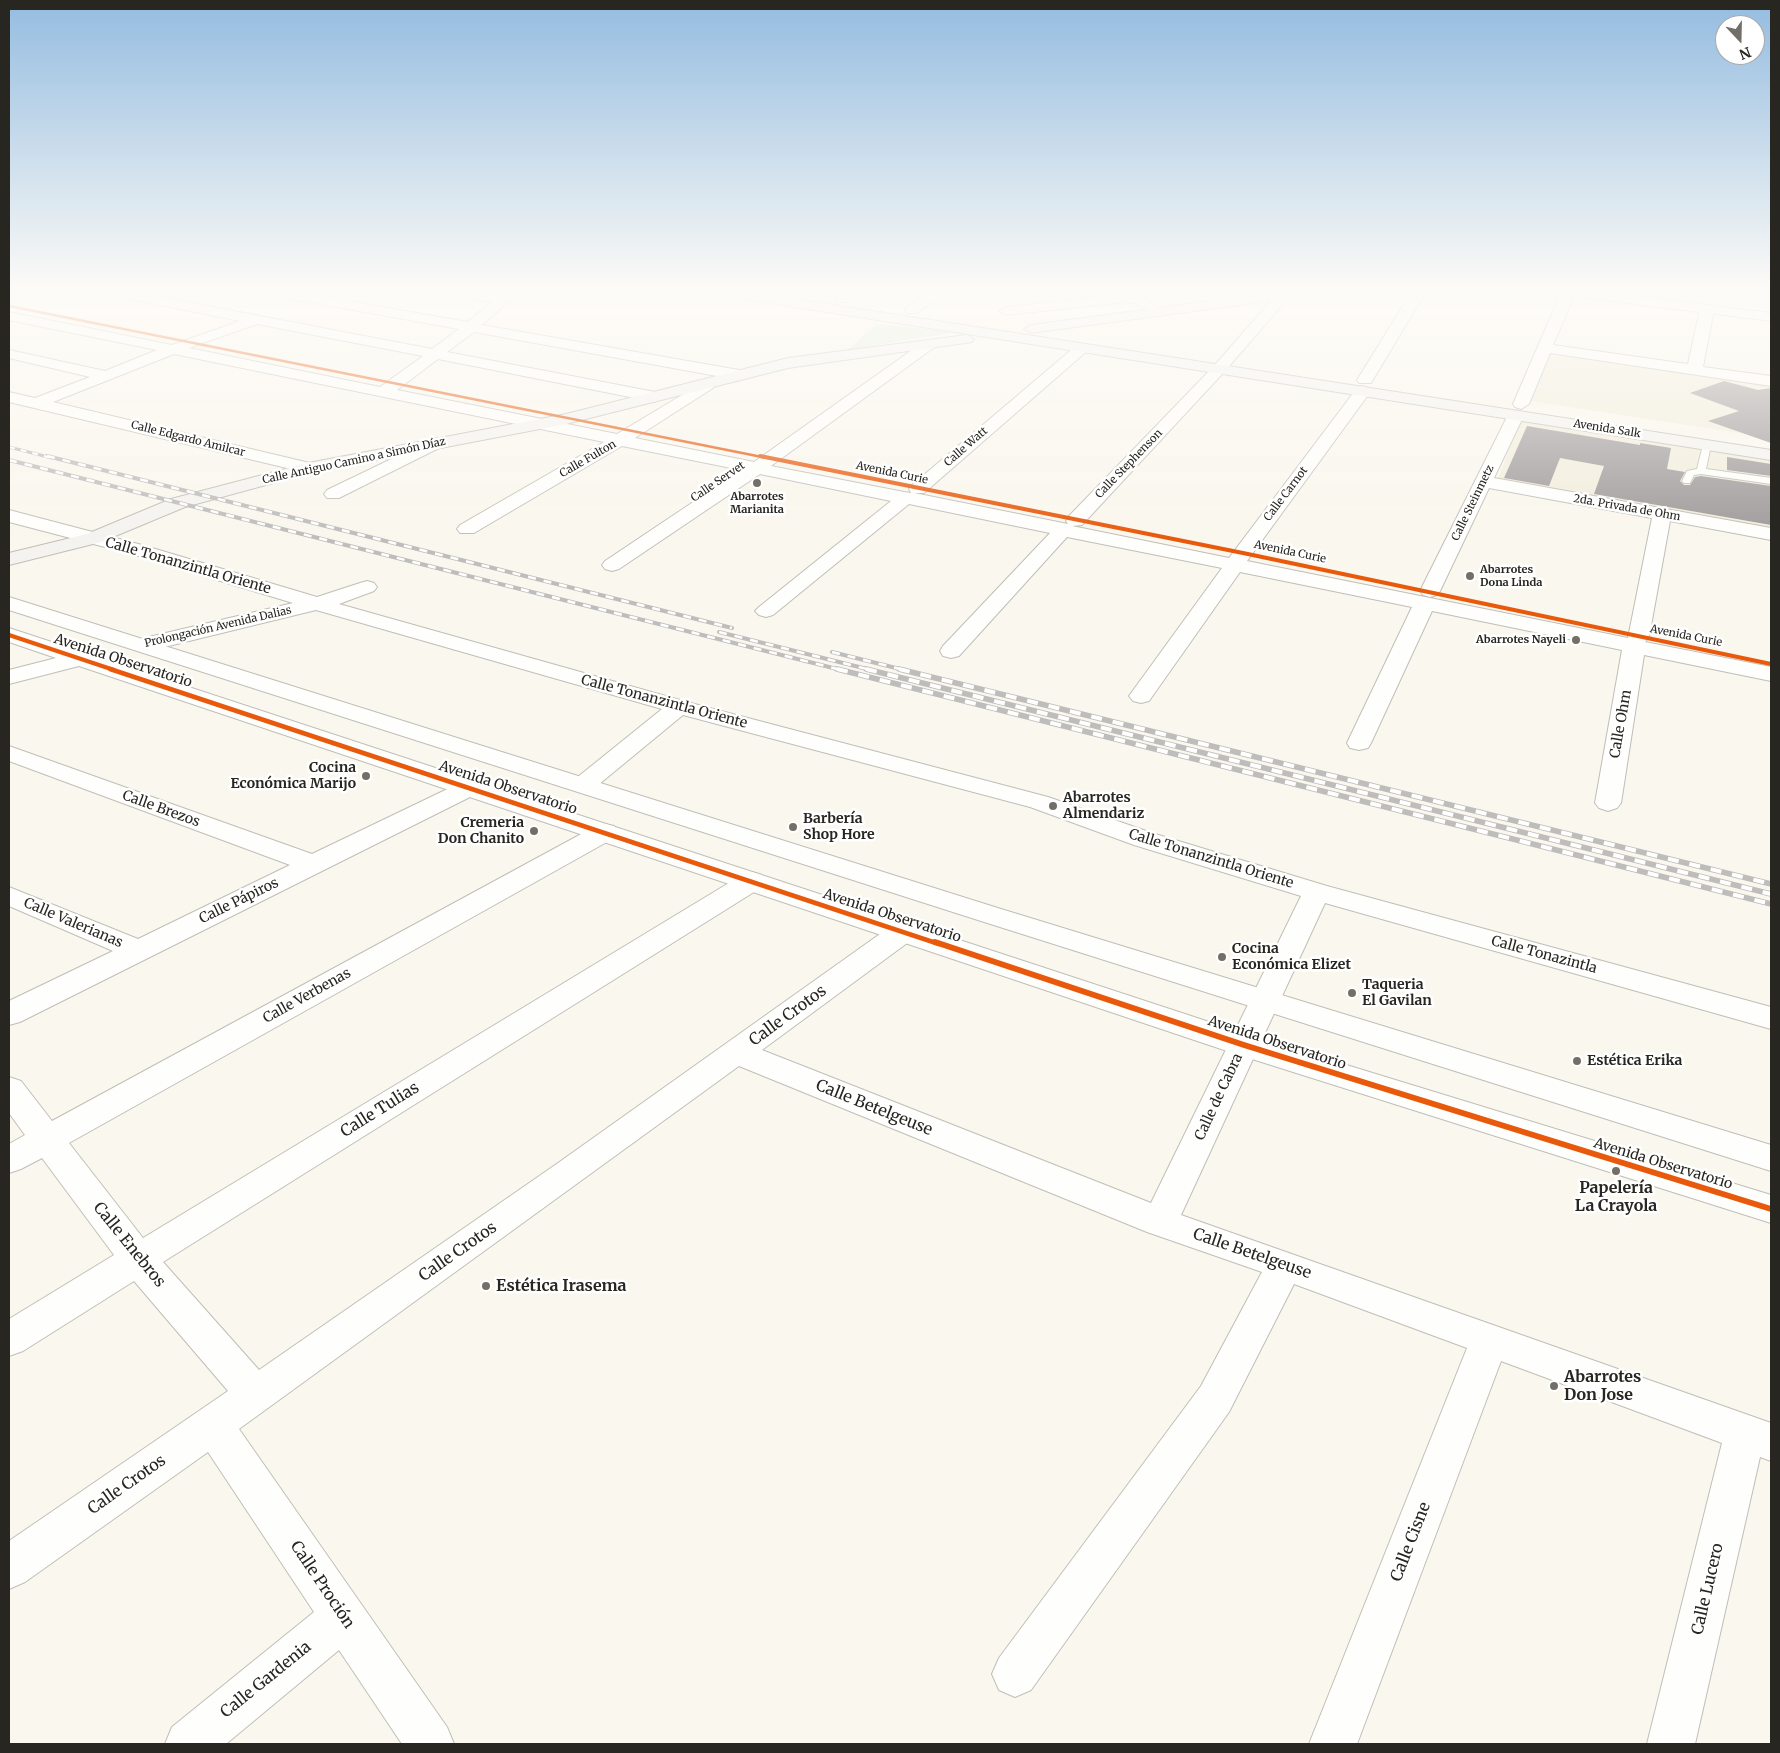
<!DOCTYPE html>
<meta charset="utf-8">
<style>
body{margin:0}
#map{position:relative;width:1780px;height:1753px;overflow:hidden;background:#faf7ee;font-family:Merriweather,serif}
canvas{display:block}
.frame{position:absolute;inset:0;border:10px solid #272620;pointer-events:none}
.north{position:absolute;left:1715px;top:15px;width:50px;height:50px;box-sizing:border-box;background:#fff;border:1px solid #a9a8a6;border-radius:50%;rotate:159deg;font-size:14px;font-weight:700;line-height:20px;text-align:center;color:#272620}
.north::after{content:'';display:block;margin:auto;width:18px;height:22px;background:#716f68;clip-path:polygon(50% 0,100% 100%,50% 72%,0 100%)}
</style>
<div id="map">
<canvas width="1780" height="1753"></canvas>
<div class="frame"></div>
<div class="north">N</div>
</div>
<script>
const ctx = document.querySelector('canvas').getContext('2d');
ctx.lineJoin = 'round';
function fillPath(path, color) { ctx.fillStyle = color; ctx.fill(path, 'evenodd'); }
function strokePath(path, color, width, dash) { ctx.strokeStyle = color; ctx.lineWidth = width; ctx.lineCap = dash ? 'butt' : 'round'; ctx.setLineDash(dash || []); ctx.stroke(path); }
function write(font, color, halo, rows, align = 'center') {
  ctx.font = font + ' Merriweather,serif'; ctx.lineWidth = 5; ctx.setLineDash([]); ctx.textBaseline = 'middle'; ctx.strokeStyle = halo; ctx.fillStyle = color; for (const [text, x, y, turn = 0] of rows) {
    ctx.save(); ctx.translate(x, y); ctx.rotate((+turn || 0) * Math.PI / 180); ctx.textAlign = isNaN(turn) ? turn : align; if (halo) ctx.strokeText(text, 0, 0); ctx.fillText(text, 0, 0); ctx.restore();
  }
}
const built = new Path2D(`
 M1551,351L1771,382V438L1531,401Z
 M1520,420L1771,458V529L1497,482Z`);
const green = new Path2D(`
 M877,324L956,332L847,350Z`);
const building = new Path2D(`
 M1724,381L1758,390L1771,388V443L1708,421L1739,411L1690,393Z
 M1527,426L1640,445V443L1671,448L1667,469L1685,472L1680,481L1684,485H1690L1695,477L1701,476L1771,486V525L1594,494L1604,466L1560,458L1549,486L1504,478Z
 M1727,457L1771,464V476L1727,470Z`);
const service = new Path2D(`
 M1707,442L1711,445L1706,469L1771,478V484L1701,474L1694,475L1690,483H1684L1682,481L1687,471L1697,469L1703,445Z`);
const minor = new Path2D(`
 M9,293H27L25,296L9,300Z
 M113,293H140L432,349L459,329L281,297L274,293H302L468,322L491,302L458,297L451,293H482L500,296L506,293H523L507,303L482,325L739,370L747,375L739,380L474,332L447,352L655,392L663,397L655,402L438,359L397,390L617,434L707,380L715,385L713,388L635,438L754,462L926,340H936L938,343L936,346L771,466L904,492L911,493L909,489L912,485L1077,345H1087L1089,348L1087,351L924,493H914L1068,524L1066,521L1068,517L1214,366L1278,293H1288V298L1224,372L1082,525L1072,526L1229,558L1357,388L1363,386L1371,391L1247,561L1628,638L1652,518L1489,488L1440,591L1437,595L1430,597L1423,595L1420,591L1508,415L1510,412H1522L1524,415L1494,478L1771,528V540L1670,521L1649,637L1645,642L1771,667V681L1644,655L1621,803L1617,808L1608,811L1599,808L1595,803L1622,650L1432,611L1371,743L1368,748L1359,750L1350,748L1347,743L1412,607L1240,572L1149,701L1141,703L1133,701L1129,696L1222,568L1067,537L959,656L951,658L943,656L940,651L943,646L1050,533L909,504L773,615L766,617L759,615L755,611L759,607L891,501L760,474L619,569L612,571L605,569L602,565L605,561L741,470L622,446L474,533H460L457,529L460,525L604,442L174,354L53,402L314,464L317,468L314,472L308,473L9,402V392L35,398L90,377L9,358V350L105,371L157,350L9,320V312L172,345L240,321L120,297ZM257,324L423,356L380,387L189,348Z
 M844,293H861L847,302H837L835,299Z
 M929,293H945L917,313H907L905,310L907,307Z
 M1109,293H1139L1137,295L1167,312L1160,316L1134,303L1124,302L1006,315L999,311L1006,307L1105,296Z
 M1411,293H1425L1371,383H1359L1357,380Z
 M1561,293H1575L1553,345L1688,364L1700,309L1707,305L1714,309L1703,367L1771,376V386L1550,353L1529,404L1521,409L1515,407L1513,404Z
 M435,438L441,439L444,443L441,447L339,498H327L324,494L327,490Z
 M9,510L142,545L317,597L360,583L367,581L374,583L377,587L374,591L339,604L687,702L1048,797L1152,833L1327,886L1771,1007V1029L1325,903L1181,1215L1771,1423V1461L1760,1457L1695,1744H1647L1722,1443L1501,1361L1357,1744H1309L1467,1348L1294,1284L1229,1412L1031,1690L1015,1697L999,1690L992,1674L999,1658L1201,1386L1262,1272L1147,1232L739,1066L239,1429L447,1727L454,1744H402L339,1650L226,1744H165L172,1727L314,1612L208,1452L25,1582L9,1589V1541L228,1391L134,1281L23,1351L9,1356V1319L114,1255L42,1158L21,1169L9,1173V1144L25,1135L9,1113V1077L21,1081L52,1121L596,826L605,824L614,826L618,832L614,838L69,1143L143,1238L742,875L752,872L762,875L766,881L762,887L163,1262L259,1370L558,1163L894,924L904,922L914,924L918,931L914,938L762,1050L1151,1203L1301,896L1134,845L1030,807L683,715L592,790L583,793L574,790L570,785L574,780L662,709L316,610L144,652L136,650L133,645L136,640L293,603L128,553L9,522Z
 M9,746L312,854L460,783L469,780L478,783L482,788L478,793L20,1022L9,1025V1001L113,951L9,906V887L138,939L290,865L9,761Z`);
const tertiary = new Path2D(`
 M1572,293H1610L1771,313V321L1579,297Z
 M9,597L1001,909L1771,1145V1171L981,921L9,610Z
 M9,628L1255,1037L1771,1195V1223L1233,1053L79,666L9,684V670L56,658L9,642Z`);
const secondary = new Path2D(`
 M724,293H756L1771,450V460L731,297Z
 M1270,293H1305L1298,297L1031,333L1024,329L1031,325Z
 M967,335L974,339L972,342L788,368L566,424L310,473L185,507L101,542L9,565V553L87,534L171,499L308,463L566,414L788,358Z`);
const railFar2 = new Path2D(`
 M9,447L52,458`);
const railFar1 = new Path2D(`
 M47,456L732,628
 M9,460L841,670
 M719,632L871,670
 M832,652L904,670`);
const rail = new Path2D(`
 M837,669L1771,904
 M866,669L1771,894
 M899,669L1771,884`);
const cyclewayFar3 = new Path2D(`
 M9,306L767,458`);
const cyclewayFar2 = new Path2D(`
 M760,456L1243,553L1771,664
 M9,635L114,670`);
const cyclewayFar1 = new Path2D(`
 M110,669L939,944`);
const cycleway = new Path2D(`
 M935,942L1244,1045L1771,1209`);
const markers = [
 [757,483,5,"#716f68"],
 [1470,576,5,"#716f68"],
 [1576,640,5,"#716f68"],
 [366,776,5,"#716f68"],
 [1053,806,5,"#716f68"],
 [793,827,5,"#716f68"],
 [534,831,5,"#716f68"],
 [1222,957,5,"#716f68"],
 [1352,993,5,"#716f68"],
 [1577,1061,5,"#716f68"],
 [1616,1171,5,"#716f68"],
 [486,1286,5,"#716f68"],
 [1554,1386,5,"#716f68"]
];
const farStreetnames = [
 ["Avenida Salk",1607,429,9],
 ["Calle Edgardo Amilcar",188,439,14],
 ["Calle Watt",966,447,-41],
 ["Calle Fulton",588,459,-30],
 ["Calle Antiguo Camino a Simón Díaz",354,461,-12],
 ["Calle Stephenson",1129,464,-46],
 ["Avenida Curie",892,473,12],
 ["Calle Servet",718,482,-34],
 ["Calle Carnot",1286,494,-53],
 ["Calle Steinmetz",1473,503,-64],
 ["2da. Privada de Ohm",1627,508,10],
 ["Avenida Curie",1290,552,12],
 ["Prolongación Avenida Dalias",218,627,-13],
 ["Avenida Curie",1686,636,11]
];
const farPoinames = [
 ["Abarrotes",757,497],
 ["Marianita",757,510],
 ["Abarrotes",1480,570,"left"],
 ["Dona Linda",1480,583,"left"],
 ["Abarrotes Nayeli",1566,640,"right"]
];
const streetNames = [
 ["Calle Tonanzintla Oriente",188,566,16],
 ["Avenida Observatorio",123,661,18],
 ["Calle Tonanzintla Oriente",664,702,15],
 ["Calle Ohm",1621,724,-80],
 ["Avenida Observatorio",508,788,18],
 ["Calle Brezos",161,809,20],
 ["Calle Tonanzintla Oriente",1211,859,17],
 ["Calle Pápiros",239,901,-26],
 ["Avenida Observatorio",892,916,18],
 ["Calle Valerianas",73,923,23],
 ["Calle Tonazintla",1544,955,15],
 ["Calle Verbenas",307,996,-29],
 ["Avenida Observatorio",1277,1043,18],
 ["Calle de Cabra",1219,1097,-65],
 ["Avenida Observatorio",1663,1164,17]
];
const poiNames = [
 ["Cocina",356,768,"right"],
 ["Económica Marijo",356,784,"right"],
 ["Abarrotes",1063,798],
 ["Almendariz",1063,814],
 ["Barbería",803,819],
 ["Shop Hore",803,835],
 ["Cremeria",524,823,"right"],
 ["Don Chanito",524,839,"right"],
 ["Cocina",1232,949],
 ["Económica Elizet",1232,965],
 ["Taqueria",1362,985],
 ["El Gavilan",1362,1001],
 ["Estética Erika",1587,1061]
];
const nearStreetnames = [
 ["Calle Crotos",788,1016,-36],
 ["Calle Betelgeuse",874,1108,22],
 ["Calle Tulias",380,1110,-32],
 ["Calle Enebros",129,1245,51],
 ["Calle Crotos",458,1252,-35],
 ["Calle Betelgeuse",1252,1254,19],
 ["Calle Crotos",127,1485,-35],
 ["Calle Cisne",1411,1542,-69],
 ["Calle Proción",322,1585,56],
 ["Calle Lucero",1708,1589,-77],
 ["Calle Gardenia",266,1680,-39]
];
const nearPoinames = [
 ["Papelería",1616,1188,"center"],
 ["La Crayola",1616,1206,"center"],
 ["Estética Irasema",496,1286],
 ["Abarrotes",1564,1377],
 ["Don Jose",1564,1395]
];
fillPath(built, '#f2eddc');
fillPath(green, '#deebdc');
fillPath(building, '#9f9a9b');
strokePath(service, '#c0beb7', 2);
strokePath(minor, '#c0beb7', 2);
strokePath(tertiary, '#c0beb7', 2);
strokePath(secondary, '#c0beb7', 2);
fillPath(service, '#fefefc');
fillPath(minor, '#fefefc');
fillPath(tertiary, '#fefefc');
fillPath(secondary, '#f5f3f0');
strokePath(railFar2, '#bebdbb', 3);
strokePath(railFar1, '#bebdbb', 4);
strokePath(rail, '#bebdbb', 5.5);
strokePath(railFar2, '#fff', 2, [6]);
strokePath(railFar1, '#fff', 2.5, [8]);
strokePath(rail, '#fff', 4, [11]);
strokePath(cyclewayFar3, '#e8590c', 2.5);
strokePath(cyclewayFar2, '#e8590c', 4);
strokePath(cyclewayFar1, '#e8590c', 4.5);
strokePath(cycleway, '#e8590c', 6);
const sky = ctx.createLinearGradient(0, 0, 0, 538);
sky.addColorStop(0, '#94bce0');
sky.addColorStop(0.54, '#fdfbf7');
sky.addColorStop(1, '#fdfbf700');
ctx.fillStyle = sky;
ctx.fillRect(0, 0, 1780, 538);
for (const [x, y, r, color] of markers) { const dot = new Path2D(); dot.arc(x, y, r, 0, 2 * Math.PI); ctx.fillStyle = color; ctx.fill(dot); strokePath(dot, '#fff', 2); }
write('11px', '#272620', '#fff', farStreetnames);
write('bold 11px', '#272620', '#fff', farPoinames);
write('14px', '#272620', '#fff', streetNames);
write('bold 14px', '#272620', '#fff', poiNames, 'left');
write('16px', '#272620', '#fff', nearStreetnames);
write('bold 16px', '#272620', '#fff', nearPoinames, 'left');
</script>
